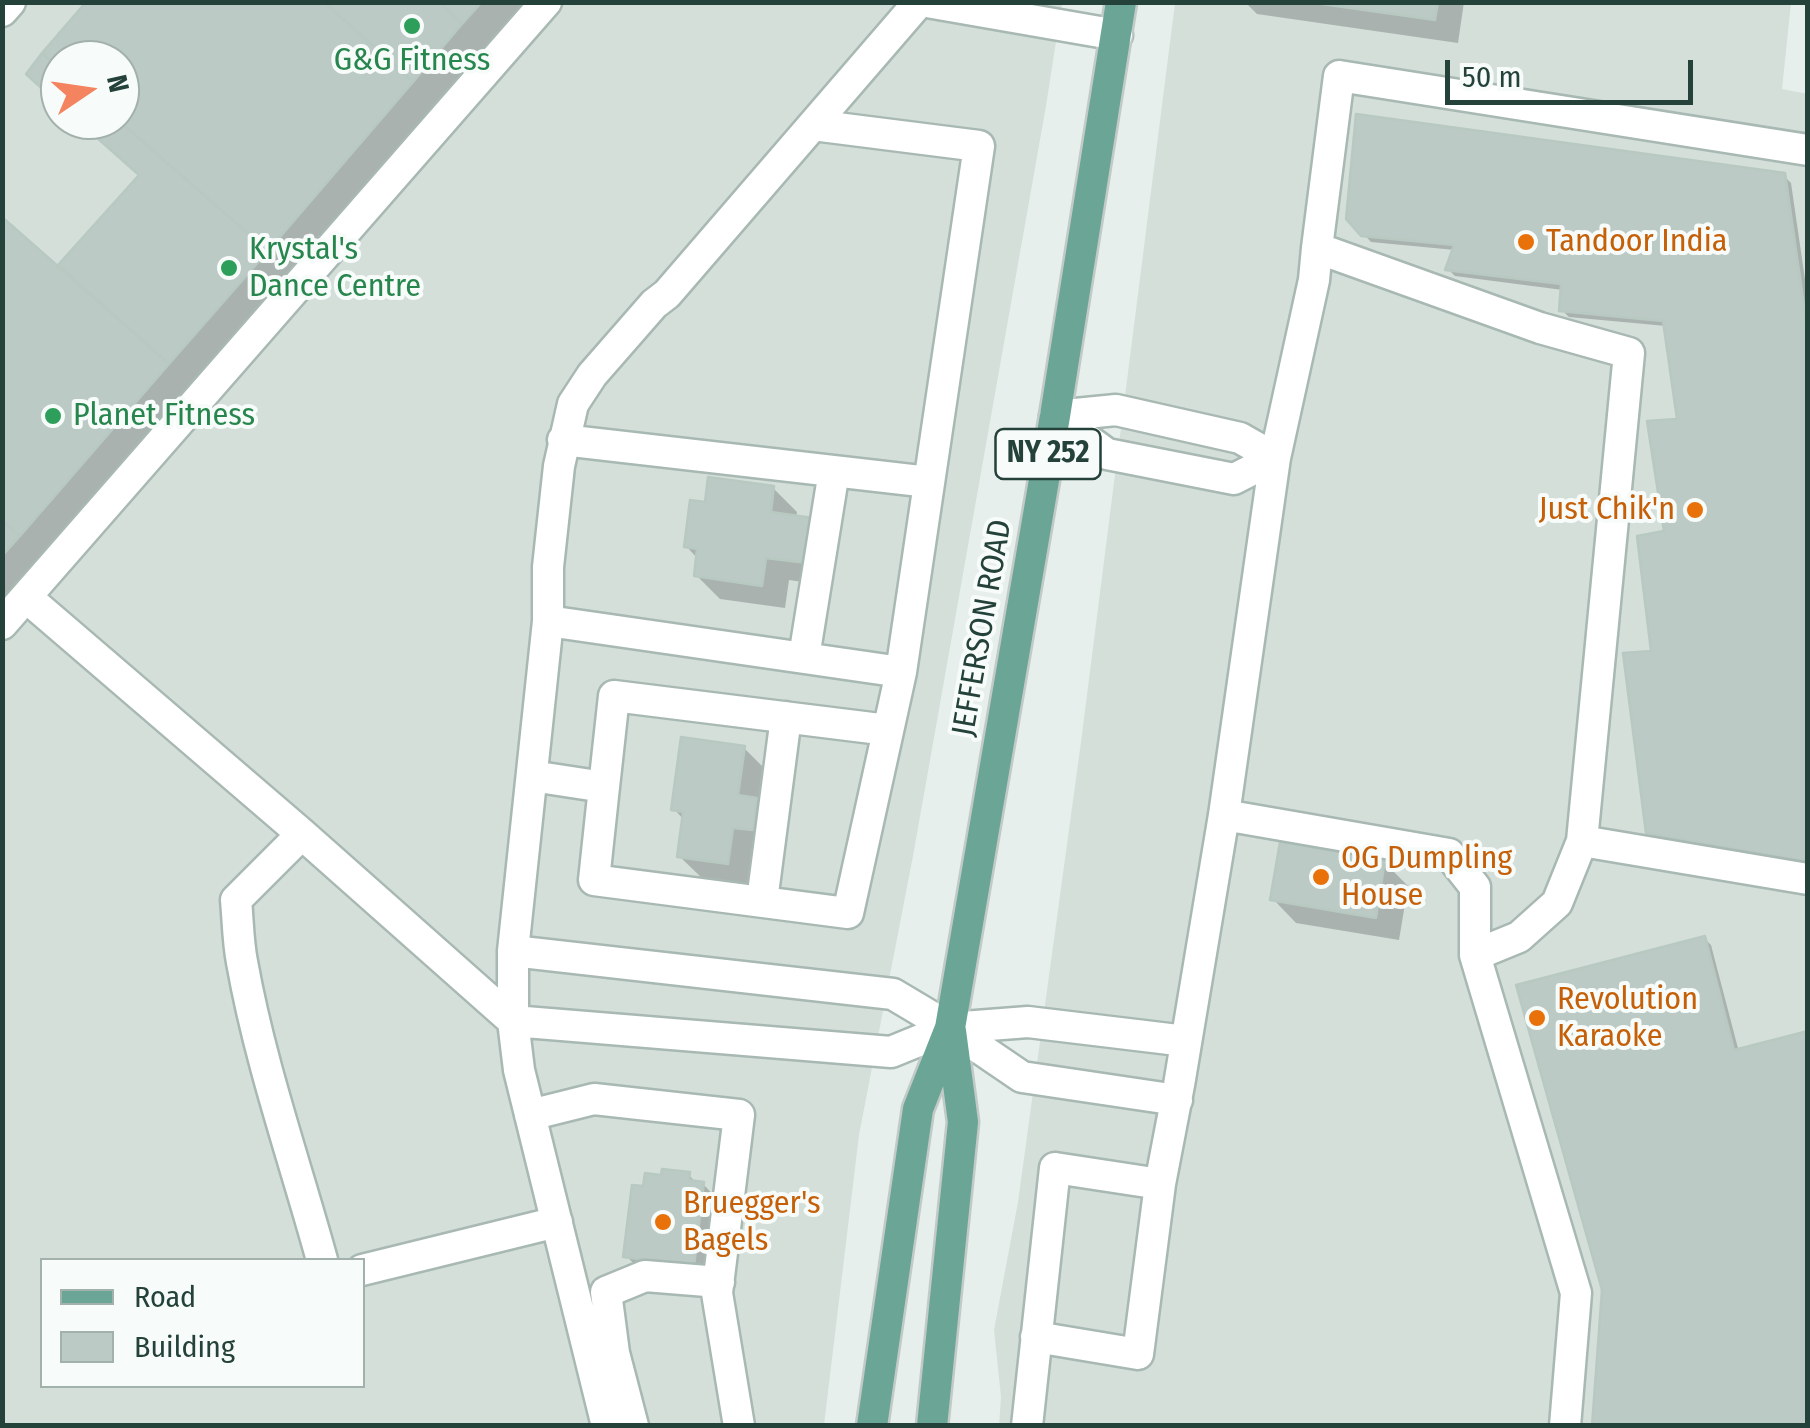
<!DOCTYPE html>
<style>
body{margin:0}
#map{position:relative;width:1810px;height:1428px;overflow:hidden;background:#e6efeb;font-family:"Fira Sans Condensed",sans-serif}
canvas{display:block}
.frame{position:absolute;inset:0;border:5px solid #24423a;pointer-events:none}
.legend{position:absolute;left:40px;top:1258px;width:325px;height:130px;box-sizing:border-box;background:#f7fbf9;border:2px solid #a3b1ad;margin:0;padding:12px 18px;list-style:none;font-size:30px;color:#24423a}
.legend li{display:flex;align-items:center;gap:20px;height:50px}
.legend b{width:50px;border:2px solid #a3b1ad}
.north{position:absolute;left:40px;top:40px;width:100px;height:100px;box-sizing:border-box;background:#f7fbf9;border:2px solid #a3b1ad;border-radius:50%;rotate:77deg;font-size:28px;font-weight:700;line-height:40px;text-align:center;color:#24423a}
.north::after{content:'';display:block;margin:auto;width:35px;height:45px;background:#f4845f;clip-path:polygon(50% 0,100% 100%,50% 72%,0 100%)}
.scale{position:absolute;left:1445px;top:60px;width:248px;height:45px;box-sizing:border-box;border:5px solid #24423a;border-top:0;padding-left:12px;font-size:30px;line-height:35px;white-space:nowrap;color:#24423a;-webkit-text-stroke:8px #f7fbf9;paint-order:stroke}
</style>
<div id="map">
<canvas width="1810" height="1428"></canvas>
<div class="frame"></div>
<ul class="legend">
<li><b style="height:12px;background:#6aa596"></b>Road</li>
<li><b style="height:28px;background:#bbcac4"></b>Building</li>
</ul>
<div class="north">N</div>
<div class="scale">50 m</div>
</div>
<script>
const ctx = document.querySelector('canvas').getContext('2d');
ctx.lineJoin = 'round';
function fillPath(path, color) { ctx.fillStyle = color; ctx.fill(path, 'evenodd'); }
function strokePath(path, color, width, dash) { ctx.strokeStyle = color; ctx.lineWidth = width; ctx.lineCap = dash ? 'butt' : 'round'; ctx.setLineDash(dash || []); ctx.stroke(path); }
function write(font, color, halo, rows, align = 'center') {
  ctx.font = font + ' "Fira Sans Condensed",sans-serif'; ctx.lineWidth = 8; ctx.setLineDash([]); ctx.textBaseline = 'middle'; ctx.strokeStyle = halo; ctx.fillStyle = color; for (const [text, x, y, turn = 0] of rows) {
    ctx.save(); ctx.translate(x, y); ctx.rotate((+turn || 0) * Math.PI / 180); ctx.textAlign = isNaN(turn) ? turn : align; if (halo) ctx.strokeText(text, 0, 0); ctx.fillText(text, 0, 0); ctx.restore();
  }
}
const built = new Path2D(`
 M3,3H1062L1046,106L913,856L859,1135L824,1425L3,1426ZM60,60H120V120H60ZM42,1260H362V1386H42Z
 M1175,3H1791L1782,89L1808,94L1807,1425L999,1426L1001,1397L994,1330L1018,1202L1081,742Z`);
const shadow = new Path2D(`
 M90,2H540L2,623V221L58,269L140,177L77,120H120V60H60V105L29,74Z
 M1245,2H1464L1458,43L1257,14Z
 M1783,175L1791,183L1808,300V866L1656,840L1648,832L1654,653L1680,421L1666,326L1569,317L1562,310L1563,290L1455,276L1448,269L1455,250L1371,242L1349,218Z
 M773,488L797,512L796,518L830,586L789,580L785,608L720,599L696,575L698,559L686,546L707,505Z
 M744,748L767,771L751,886L703,879L679,856L684,820L674,809Z
 M1384,862L1408,886L1399,940L1296,923L1273,899Z
 M1704,938L1711,945L1739,1052L1808,1426Z
 M689,1175L697,1184H703L726,1208L717,1288L650,1279L626,1256L646,1189Z`);
const building = new Path2D(`
 M86,2H324L413,82L268,251L118,120H120V60H60V69L42,53Z
 M324,2H439L462,24L413,82Z
 M439,2H482L462,24Z
 M1308,2H1438L1435,20Z
 M42,53L60,69V105L26,74Z
 M1356,114L1785,173L1808,334V862L1646,833L1623,653L1651,651L1637,536L1664,531L1647,421L1677,419L1663,321L1559,311L1561,284L1445,270L1454,245L1361,236L1346,219Z
 M77,120H118L268,251L169,364L58,265L139,175Z
 M2,217L169,364L20,536L2,521Z
 M708,477L774,486L771,512L813,518L807,563L766,558L762,586L694,576L697,549L684,547L690,500L705,502Z
 M2,521L20,536L2,556Z
 M681,737L745,746L738,795L757,798L753,830L733,828L728,864L677,857L683,812L671,810Z
 M1280,842L1385,860L1376,918L1270,900Z
 M1705,936L1734,1050L1808,1031V1426H1592L1602,1290L1516,985Z
 M662,1169L690,1172L689,1180L704,1182L694,1266L623,1257L632,1185L643,1186L645,1173L661,1175Z`);
const minor = new Path2D(`
 M927,2L1117,35
 M2,11L10,2
 M1055,416L1107,454L1234,479L1275,458
 M1055,416L1116,410L1240,438L1275,458
 M563,440L929,482
 M26,597L302,834L513,1021L891,1052L950,1028L1028,1022L1186,1041
 M548,621L901,672L979,146L813,125
 M2,624L546,2
 M804,657L834,471
 M532,776L604,787L594,880L848,913L901,672
 M604,787L614,696L888,730
 M1224,815L1449,854L1475,887V955
 M302,834L236,900C238,921 238,942 242,962C260,1063 295,1162 322,1260
 M1582,841L1808,879
 M762,901L786,717
 M513,951L893,994L950,1028L1022,1077L1177,1100
 M530,1115L594,1099L739,1115L717,1293L739,1426
 M362,1270L557,1222
 M1036,1337L1138,1354L1160,1184L1179,1085L1224,815L1275,458L1314,280L1317,248
 M607,1426L519,1070L513,1021V951L548,621V567L559,466L573,404L592,375L654,304L667,294L919,2
 M633,1426L614,1353L606,1292L645,1276L719,1282
 M1027,1426L1055,1168L1160,1184
 M1565,1426L1576,1293L1475,955L1519,937L1557,903L1582,841L1629,353L1540,328L1317,248L1339,76L1808,150`);
const major = new Path2D(`
 M872,1426L918,1109L950,1028L1055,416L1121,2
 M932,1426L963,1122L951,1031`);
const markers = [
 [412,26,10,"#2e9e5b"],
 [1526,242,10,"#e8710a"],
 [229,268,10,"#2e9e5b"],
 [53,416,10,"#2e9e5b"],
 [1695,510,10,"#e8710a"],
 [1321,877,10,"#e8710a"],
 [1537,1018,10,"#e8710a"],
 [663,1222,10,"#e8710a"]
];
const shields = [
 [1048,454,105]
];
const shieldNames = [
 ["NY 252",1048,454]
];
const leisureNames = [
 ["G&G Fitness",412,61,"center"],
 ["Krystal's",249,250],
 ["Dance Centre",249,287],
 ["Planet Fitness",73,416]
];
const foodNames = [
 ["Tandoor India",1546,242],
 ["Just Chik'n",1675,510,"right"],
 ["OG Dumpling",1341,859],
 ["House",1341,896],
 ["Revolution",1557,1000],
 ["Karaoke",1557,1037],
 ["Bruegger's",683,1204],
 ["Bagels",683,1241]
];
const streetNames = [
 ["JEFFERSON ROAD",983,628,-80]
];
fillPath(built, '#d4dfda');
fillPath(shadow, '#0003');
fillPath(building, '#bbcac4');
strokePath(building, '#b8c9c2', 2.5);
strokePath(minor, '#a8b8b2', 35);
strokePath(major, '#c2cac8', 35);
strokePath(minor, '#fff', 30);
strokePath(major, '#6aa596', 30);
for (const [x, y, r, color] of markers) { const dot = new Path2D(); dot.arc(x, y, r, 0, 2 * Math.PI); ctx.fillStyle = color; ctx.fill(dot); strokePath(dot, '#f7fbf9', 4); }
for (const [x, y, w] of shields) { const box = new Path2D(); box.roundRect(x - w / 2, y - 25, w, 50, 8); ctx.fillStyle = '#f7fbf9'; ctx.fill(box); strokePath(box, '#24423a', 2.5); }
write('bold 30px', '#24423a', null, shieldNames);
write('32px', '#27864d', '#f7fbf9', leisureNames, 'left');
write('32px', '#c56008', '#f7fbf9', foodNames, 'left');
write('32px', '#24423a', '#f7fbf9', streetNames);
</script>
